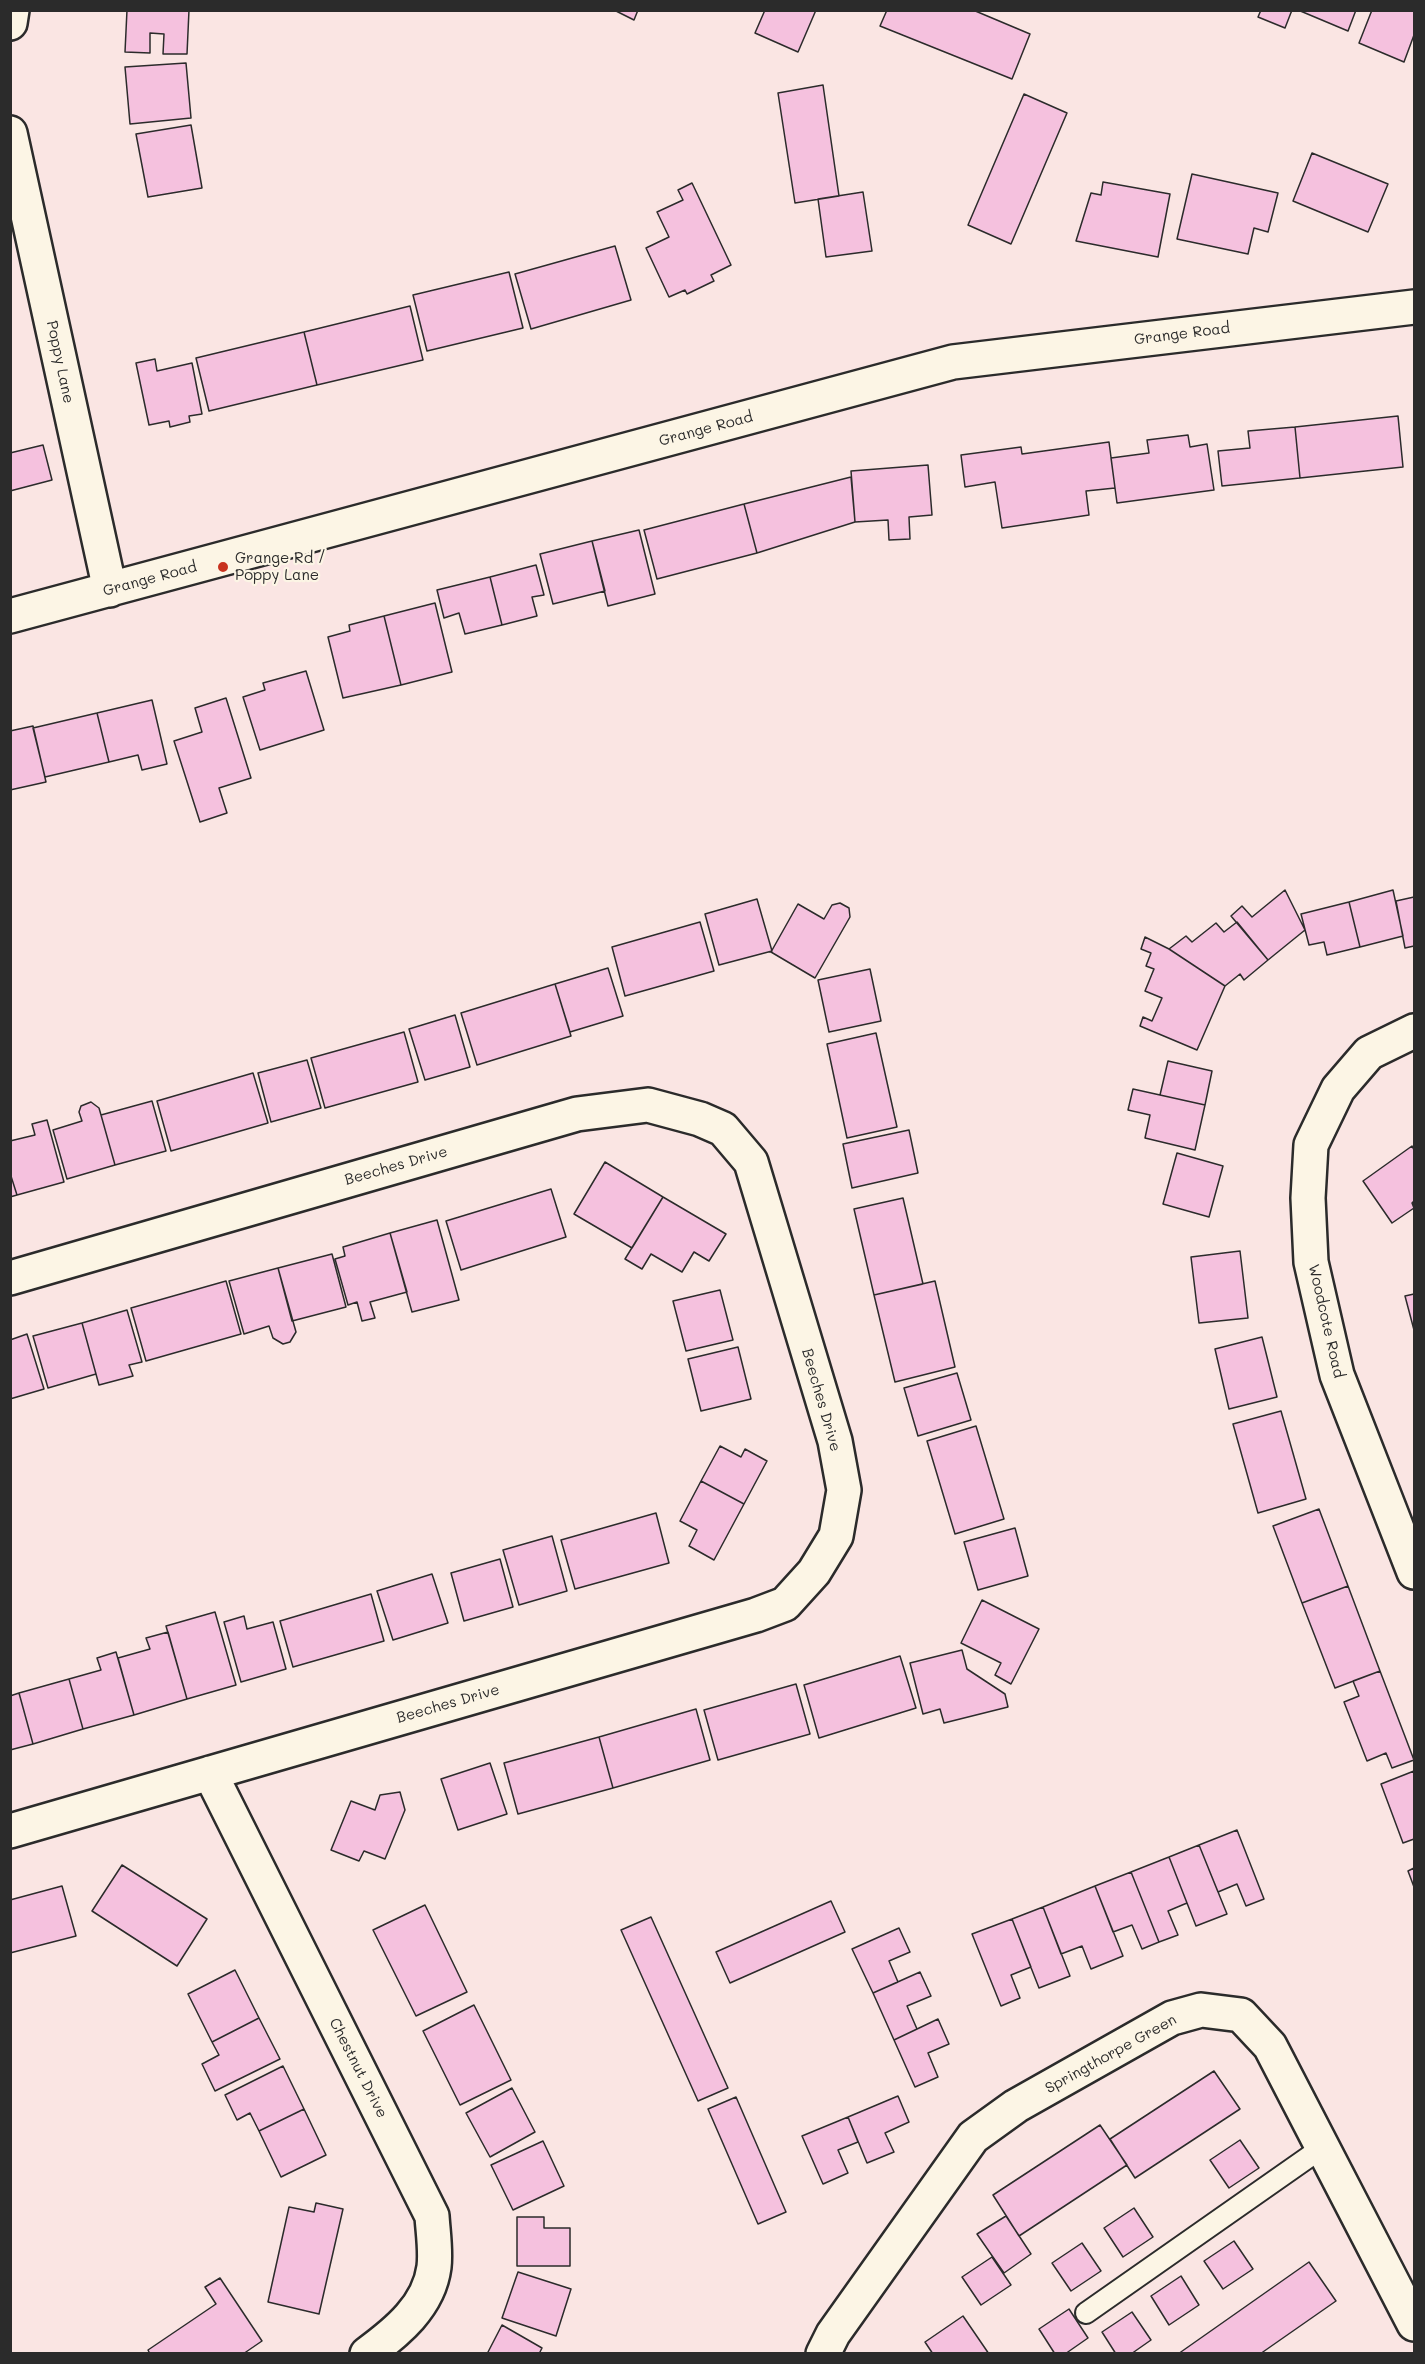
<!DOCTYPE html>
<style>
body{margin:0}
#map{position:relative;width:1425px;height:2364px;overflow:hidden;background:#fae5e3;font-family:Mali,sans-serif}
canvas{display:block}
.frame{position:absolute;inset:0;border:12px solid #2b2b2b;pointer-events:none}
</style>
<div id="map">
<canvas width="1425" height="2364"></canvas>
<div class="frame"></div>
</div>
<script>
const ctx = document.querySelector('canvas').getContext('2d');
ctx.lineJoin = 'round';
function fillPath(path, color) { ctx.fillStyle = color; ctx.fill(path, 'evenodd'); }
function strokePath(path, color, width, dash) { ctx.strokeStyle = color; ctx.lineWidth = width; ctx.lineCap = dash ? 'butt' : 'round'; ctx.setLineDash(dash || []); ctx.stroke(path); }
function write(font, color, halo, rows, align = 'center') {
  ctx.font = font + ' Mali,sans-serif'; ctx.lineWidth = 4.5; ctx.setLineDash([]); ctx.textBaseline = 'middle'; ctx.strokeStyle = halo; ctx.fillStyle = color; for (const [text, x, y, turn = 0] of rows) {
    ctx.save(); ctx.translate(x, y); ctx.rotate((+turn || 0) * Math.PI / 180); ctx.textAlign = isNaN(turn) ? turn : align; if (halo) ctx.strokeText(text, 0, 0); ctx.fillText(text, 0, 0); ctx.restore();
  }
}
const building = new Path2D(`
 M127,10H189L187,54H163L164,34L150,33V53L125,52Z
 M614,10H638L634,20Z
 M765,10H816L798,52L755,33Z
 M887,10H973L1030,34L1012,79L880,26Z
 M1261,10H1292L1285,28L1258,17Z
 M1298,10H1356L1348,31Z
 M1372,10H1414V35L1404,62L1359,43Z
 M186,63L191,118L130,124L125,67Z
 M823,85L839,196L795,203L778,93Z
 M1024,94L1067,113L1011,244L968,225Z
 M191,125L202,188L148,197L136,134Z
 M1312,153L1388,184L1368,232L1293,201Z
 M1192,174L1278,193L1268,232L1254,228L1248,254L1177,239Z
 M1103,182L1170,194L1158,257L1076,241L1091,193L1101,195Z
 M692,183L731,265L711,275L714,281L687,294L685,290L669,297L646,248L669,237L657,212L683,200L678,190Z
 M863,192L872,251L826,257L818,199Z
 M615,246L631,300L531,329L515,274Z
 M509,272L523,328L427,351L413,295Z
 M410,306L423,360L317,385L304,332Z
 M304,332L317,385L209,411L196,358Z
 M155,359L157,371L192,363L202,414L189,416L190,422L170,427L169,421L149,425L136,363Z
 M1398,416L1403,467L1300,478L1295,427Z
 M1295,427L1300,478L1222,486L1218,451L1250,448L1248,431Z
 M1188,435L1190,447L1207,444L1214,490L1117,503L1111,458L1149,453L1147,440Z
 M1109,442L1115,488L1086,491L1089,515L1002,528L995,482L965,487L961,455L1021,447L1022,454Z
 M43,445L52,480L10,491V453Z
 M928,465L932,515L909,517L910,539L889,540L888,520L855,522L851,471Z
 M851,477L855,522L757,553L744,504Z
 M744,504L757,553L657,579L644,530Z
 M639,530L655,594L608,606L592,541Z
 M592,541L605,591L553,604L540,554Z
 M536,565L544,595L532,597L537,616L502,625L490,577Z
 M490,577L502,625L465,634L459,613L444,618L437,590Z
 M435,603L452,672L401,685L384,616Z
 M384,616L401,685L343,698L328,637L350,631L349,625Z
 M306,671L324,730L260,750L243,697L265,690L263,683Z
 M226,698L251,778L219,788L227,813L200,822L174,741L202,732L195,708Z
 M152,700L167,764L142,770L138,755L109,762L97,713Z
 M97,713L109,762L45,777L33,728Z
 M33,726L46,782L10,790V731Z
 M1285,890L1305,930L1268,960L1231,916L1242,906L1252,917Z
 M1393,890L1403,936L1360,947L1349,902Z
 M1414,897V946L1405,948L1396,901Z
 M757,899L772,951L719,965L705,914Z
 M1349,902L1360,947L1327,955L1324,942L1309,945L1301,914Z
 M840,903L849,908L850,917L815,978L771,952L798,904L824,919L832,905Z
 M700,922L714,971L625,996L612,947Z
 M1237,922L1268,960L1244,980L1240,974L1225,986L1169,949L1186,936L1192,942L1216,923L1224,932Z
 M1145,937L1169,949L1225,986L1197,1050L1140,1026L1143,1017L1152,1021L1162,998L1145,991L1154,969L1146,966L1151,953L1141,949Z
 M608,968L623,1016L570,1032L555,984Z
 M870,969L881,1021L829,1032L818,980Z
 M555,984L571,1036L477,1065L461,1013Z
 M455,1015L470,1067L425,1080L409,1029Z
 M404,1032L418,1082L325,1108L311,1058Z
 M876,1033L897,1127L847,1138L827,1044Z
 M307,1060L321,1108L271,1122L258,1073Z
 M1168,1061L1212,1071L1205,1105L1160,1095Z
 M253,1073L268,1123L171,1151L157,1101Z
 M1133,1089L1205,1105L1195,1150L1145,1138L1150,1115L1128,1110Z
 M152,1101L166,1151L115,1165L101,1115Z
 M91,1102L99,1108L101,1115L115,1165L67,1179L53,1130L82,1121L79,1112L81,1106Z
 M47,1120L64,1182L17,1195L10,1173V1141L35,1135L32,1124Z
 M909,1130L918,1173L852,1188L843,1144Z
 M1412,1146L1414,1150V1201L1412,1203L1414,1208L1392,1223L1363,1181Z
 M1177,1153L1223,1166L1209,1217L1163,1204Z
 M605,1162L663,1197L632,1248L574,1214Z
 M10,1173L17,1195L10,1197Z
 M551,1189L566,1237L461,1270L446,1221Z
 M663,1197L726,1234L709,1261L694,1252L682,1272L651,1254L642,1269L625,1259Z
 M903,1198L923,1284L874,1295L854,1209Z
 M437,1220L459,1300L412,1312L390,1233Z
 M390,1233L407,1292L370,1302L375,1318L362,1321L357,1302L348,1305L335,1259L345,1256L343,1247Z
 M1240,1251L1248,1318L1199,1323L1191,1257Z
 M332,1254L346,1307L292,1321L278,1268Z
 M278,1268L296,1332L290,1342L283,1344L273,1338L269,1326L244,1334L229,1281Z
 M226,1281L241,1334L146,1361L131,1308Z
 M935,1281L955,1367L895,1382L874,1295Z
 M720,1290L733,1340L686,1351L673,1301Z
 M1414,1294V1330L1405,1296Z
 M127,1310L142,1362L129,1365L133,1376L99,1385L82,1323Z
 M82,1323L96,1374L48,1388L33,1336Z
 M27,1334L44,1389L10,1399V1340Z
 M1262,1337L1277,1397L1229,1409L1215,1349Z
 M738,1347L751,1399L701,1411L688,1359Z
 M957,1373L971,1420L918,1436L904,1388Z
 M1281,1411L1306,1499L1258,1513L1233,1424Z
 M976,1426L1004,1519L955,1534L927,1441Z
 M720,1446L741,1457L745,1449L767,1461L744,1504L701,1481Z
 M701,1481L744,1504L714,1560L689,1546L697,1530L680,1521Z
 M1319,1509L1348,1586L1302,1603L1273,1526Z
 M656,1513L669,1563L575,1589L561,1540Z
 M1015,1528L1028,1576L978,1590L964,1542Z
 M552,1536L567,1591L519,1605L503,1550Z
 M500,1559L513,1607L464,1621L451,1573Z
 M432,1574L448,1623L393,1640L377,1591Z
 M1348,1586L1380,1671L1335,1688L1302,1603Z
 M371,1594L384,1641L293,1667L280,1621Z
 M982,1600L1039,1629L1011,1684L995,1675L1001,1663L961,1643Z
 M215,1612L236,1685L187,1699L166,1626Z
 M244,1616L247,1629L273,1622L286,1669L241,1682L224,1622Z
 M168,1632L187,1699L134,1715L118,1658L150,1649L146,1638Z
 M962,1650L967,1669L1005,1694L1008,1707L944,1723L940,1709L923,1714L910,1663Z
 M116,1652L134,1715L83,1729L69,1679L101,1670L97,1658Z
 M900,1656L916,1708L819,1738L804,1685Z
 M1380,1671L1414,1760L1392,1768L1386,1753L1367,1761L1344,1702L1359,1696L1353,1681Z
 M69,1679L83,1729L33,1744L19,1693Z
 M796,1684L810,1734L718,1760L704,1710Z
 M19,1693L33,1744L10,1750V1696Z
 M696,1709L710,1760L613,1788L599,1737Z
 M599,1737L613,1788L518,1814L504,1763Z
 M490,1763L507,1814L458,1830L441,1779Z
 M1414,1771V1839L1403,1843L1381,1784Z
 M400,1792L405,1810L385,1859L364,1851L359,1861L331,1850L351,1801L375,1810L380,1795Z
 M1237,1830L1264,1899L1246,1906L1237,1884L1218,1892L1199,1845Z
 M1199,1845L1227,1914L1196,1926L1169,1857Z
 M1169,1857L1187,1903L1168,1911L1178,1935L1159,1942L1131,1872Z
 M122,1865L207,1919L177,1966L92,1911Z
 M1414,1868V1887L1408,1871Z
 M1131,1872L1159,1942L1142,1949L1132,1925L1113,1932L1095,1886Z
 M62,1886L76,1936L10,1953V1900Z
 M1095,1886L1123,1956L1091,1969L1082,1946L1061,1954L1043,1907Z
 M831,1901L845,1932L730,1983L716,1952Z
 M425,1905L467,1992L416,2016L373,1930Z
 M1043,1907L1070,1976L1039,1988L1012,1919Z
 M651,1917L728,2088L698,2101L621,1930Z
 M1012,1919L1031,1967L1011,1975L1020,1998L1001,2006L972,1934Z
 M899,1928L910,1952L889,1961L898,1982L873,1993L852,1949Z
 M235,1970L259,2018L212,2042L188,1994Z
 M920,1972L931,1996L907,2006L917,2029L894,2040L873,1993Z
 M474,2005L511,2080L460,2105L423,2031Z
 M259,2018L280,2059L215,2091L202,2064L219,2055L212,2042Z
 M938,2019L949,2044L928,2053L938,2077L915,2087L894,2040Z
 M283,2066L304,2109L259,2131L250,2113L237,2120L225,2095Z
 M1214,2071L1240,2109L1135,2178L1110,2139Z
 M512,2088L535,2132L490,2157L466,2113Z
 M898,2096L909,2122L885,2133L894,2152L867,2163L848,2117Z
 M736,2097L786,2212L758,2224L708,2109Z
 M304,2109L326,2155L281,2177L259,2131Z
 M848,2117L858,2142L838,2150L848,2173L823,2184L802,2136Z
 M1100,2125L1127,2165L1019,2236L993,2195Z
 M1240,2140L1259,2168L1229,2188L1210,2160Z
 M543,2141L564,2186L513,2210L491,2165Z
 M316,2203L343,2209L319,2314L268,2302L289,2207L314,2212Z
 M1134,2208L1153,2237L1123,2257L1104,2228Z
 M1006,2216L1031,2254L1004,2273L977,2234Z
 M517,2217H544V2228H570V2266H517Z
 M1234,2241L1253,2269L1223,2289L1204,2261Z
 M1082,2243L1101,2271L1071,2291L1052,2263Z
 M992,2257L1011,2285L981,2305L962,2277Z
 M1309,2262L1336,2301L1260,2354H1178Z
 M518,2272L571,2289L556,2336L502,2318Z
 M1181,2276L1199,2305L1169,2325L1151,2296Z
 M220,2278L262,2341L243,2354H150L148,2350L216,2304L205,2287Z
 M1069,2309L1088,2338L1065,2354H1055L1039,2329Z
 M1132,2312L1151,2340L1131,2354H1116L1102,2332Z
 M963,2316L989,2354H933L925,2342Z
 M502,2325L542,2348L539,2354H487Z`);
const lane = new Path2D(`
 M1086,2313L1323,2147`);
const street = new Path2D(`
 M10,23L12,10
 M10,133L110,590
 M10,616L953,362L1414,307
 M1414,1031L1369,1053L1338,1089L1311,1145L1308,1198L1311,1262L1337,1375L1414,1572
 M10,1278L577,1114L648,1105L700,1119L723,1129L751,1162L835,1441L844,1490L836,1536L814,1572L785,1604L756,1615L10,1831
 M210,1773L432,2216C433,2232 436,2251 434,2267C429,2306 397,2332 367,2354
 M823,2354L833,2334L973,2137L1016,2106L1172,2018L1201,2010L1241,2015L1270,2046L1414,2324`);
const markers = [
 [223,567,6,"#c8321e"]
];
const streetNames = [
 ["Grange Road",1182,334,-7],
 ["Poppy Lane",60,362,78],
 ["Grange Road",706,429,-15],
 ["Grange Road",150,579,-15],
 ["Beeches Drive",396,1166,-16],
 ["Woodcote Road",1326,1321,77],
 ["Beeches Drive",821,1400,74],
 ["Beeches Drive",448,1704,-16],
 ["Springthorpe Green",1111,2054,-29],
 ["Chestnut Drive",358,2068,63]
];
const poiNames = [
 ["Grange Rd /",235,558],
 ["Poppy Lane",235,575]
];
fillPath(building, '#f5c1de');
strokePath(building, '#2b2b2b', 1.5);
strokePath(lane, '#2b2b2b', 24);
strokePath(street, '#2b2b2b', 38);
strokePath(lane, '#fcf5e5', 20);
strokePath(street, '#fcf5e5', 33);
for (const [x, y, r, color] of markers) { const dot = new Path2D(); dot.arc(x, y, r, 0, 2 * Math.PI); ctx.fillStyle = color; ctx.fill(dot); strokePath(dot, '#fcf5e5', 2); }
write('15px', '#2b2b2b', '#fcf5e5', streetNames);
write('15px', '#2b2b2b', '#fcf5e5', poiNames, 'left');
</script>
